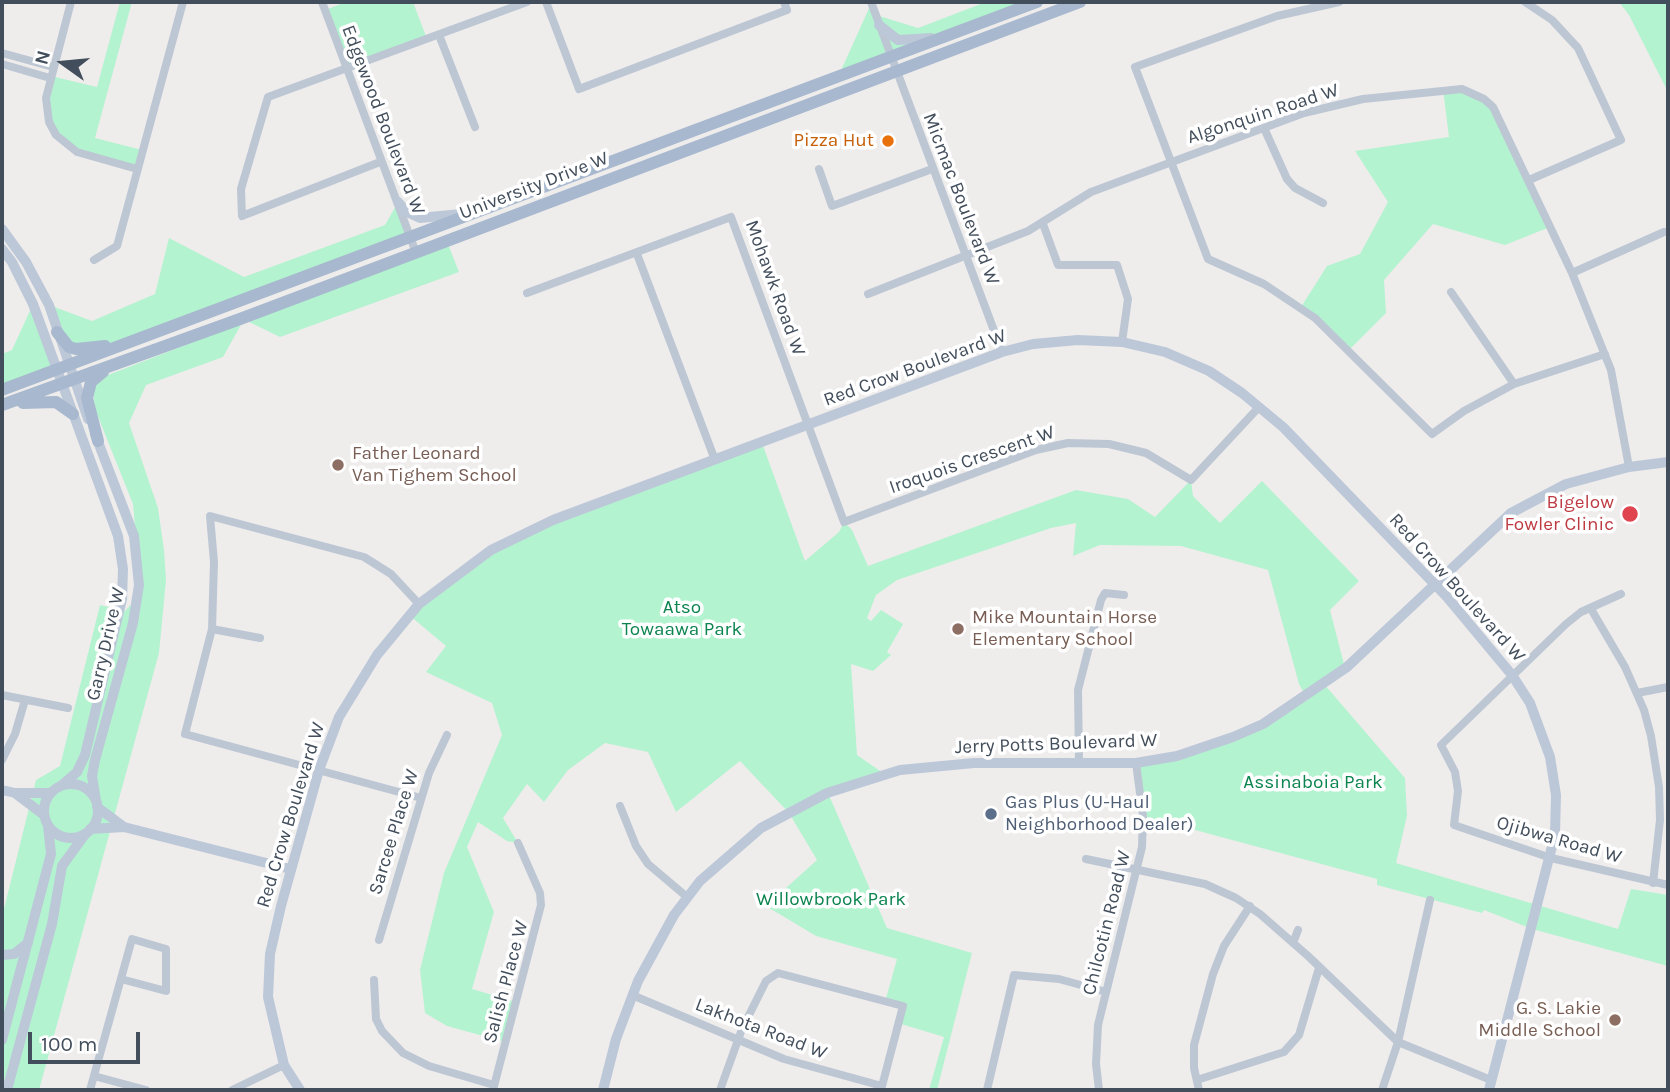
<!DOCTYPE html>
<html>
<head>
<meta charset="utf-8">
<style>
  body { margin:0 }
  #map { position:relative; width:1670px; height:1092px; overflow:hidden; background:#efecec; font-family:Karla,sans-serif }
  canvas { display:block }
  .frame { position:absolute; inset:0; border:4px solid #424e5b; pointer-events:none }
  .north { position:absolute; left:28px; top:28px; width:70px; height:70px; -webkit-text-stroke:5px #fff; paint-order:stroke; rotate:285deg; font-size:19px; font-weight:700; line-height:28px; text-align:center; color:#424e5b }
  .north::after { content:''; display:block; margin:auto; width:24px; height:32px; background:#424e5b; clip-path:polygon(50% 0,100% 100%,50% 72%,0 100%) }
  .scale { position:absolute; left:28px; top:1032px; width:112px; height:32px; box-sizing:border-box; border:4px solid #424e5b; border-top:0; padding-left:9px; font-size:21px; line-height:24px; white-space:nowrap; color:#424e5b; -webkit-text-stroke:5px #fff; paint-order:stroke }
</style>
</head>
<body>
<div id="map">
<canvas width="1670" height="1092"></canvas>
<div class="frame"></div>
<div class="north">N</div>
<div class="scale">100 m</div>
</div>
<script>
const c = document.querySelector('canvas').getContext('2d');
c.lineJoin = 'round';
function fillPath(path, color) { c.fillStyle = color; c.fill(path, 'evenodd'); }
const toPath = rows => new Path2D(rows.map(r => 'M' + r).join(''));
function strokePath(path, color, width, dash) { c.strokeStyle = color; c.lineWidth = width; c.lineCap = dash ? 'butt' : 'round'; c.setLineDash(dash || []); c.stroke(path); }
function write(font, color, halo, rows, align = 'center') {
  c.font = font + ' Karla,sans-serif'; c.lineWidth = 7; c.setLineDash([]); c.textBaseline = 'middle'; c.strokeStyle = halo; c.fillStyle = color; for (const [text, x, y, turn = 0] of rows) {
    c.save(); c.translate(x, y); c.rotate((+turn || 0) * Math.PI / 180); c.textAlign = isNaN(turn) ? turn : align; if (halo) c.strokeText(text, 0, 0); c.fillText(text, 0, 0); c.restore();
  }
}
fillPath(toPath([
  [120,2,132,2,95,138,142,150,137,169,65,145,46,110,51,76,97,87],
  [346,2,413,2,427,39,346,69,325,10],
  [986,2,1037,2,838,77,871,4,876,15,918,28],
  [1619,2,1668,2,1668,92,1629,15],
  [1443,89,1462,89,1493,107,1550,227,1505,245,1433,224,1384,280,1386,313,1350,349,1301,307,1327,266,1360,254,1388,202,1355,151,1449,137],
  [398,202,410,236,130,343,69,347,49,305,92,321,155,294,169,238,244,277,385,225],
  [446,239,459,272,280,337,247,321],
  [33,304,58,369,2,390,2,354,12,350],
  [242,323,223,357,146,385,129,423,158,508,164,550,166,580,159,653,39,1090,2,1090,2,917,36,780,60,766,100,605,125,611,136,599,139,571,133,504,95,409,93,389,103,377],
  [762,443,805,561,839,532,844,522,852,530,868,566,1076,490,1128,499,1155,517,1191,480,1193,496,1220,523,1262,481,1359,581,1330,610,1346,672,1324,684,1405,778,1407,816,1396,863,1618,929,1631,889,1668,895,1668,966,1532,929,1484,910,1482,913,1377,885,1377,879,1143,816,1136,763,1177,756,1308,700,1299,684,1268,570,1181,546,1100,545,1073,556,1076,523,1051,528,897,580,876,595,867,618,871,621,881,610,903,624,887,652,891,655,873,671,851,664,857,755,883,773,828,793,887,928,972,953,937,1090,929,1090,944,1037,898,1023,903,1006,885,1002,897,959,816,936,766,906,817,860,789,813,740,761,676,812,648,752,605,743,568,770,544,802,527,784,503,818,518,843,507,841,478,822,467,847,494,912,472,989,516,1002,505,1042,447,1026,425,1013,420,970,444,873,502,735,492,703,426,672,446,646,409,615,513,538]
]), '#b4f3d0');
strokePath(toPath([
  [71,2,46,98,49,122,56,135,77,152,137,169],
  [322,2,415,250],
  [546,2,579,89,787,10,784,2],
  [871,2,1002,352],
  [1339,2,1277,16,1135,67,1208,259,1264,284,1315,318,1432,434,1464,411,1514,384,1605,354],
  [1525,2,1552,20,1578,48,1621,140,1529,180],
  [439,35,475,127],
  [2,53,53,67],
  [2,64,50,78],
  [1264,128,1287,179,1295,188,1323,203],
  [380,162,242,216,241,189,268,97,527,2],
  [819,169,832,206,932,169],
  [1043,224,1058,265,1117,265,1128,299,1122,342],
  [637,254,715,460],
  [94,260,117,246,183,2],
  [1572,273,1664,232],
  [1451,292,1514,384],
  [527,293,731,217,844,522,1036,450,1068,443,1109,444,1146,453,1191,480,1259,407],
  [868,294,1028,231,1091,192,1304,113,1363,99,1462,89,1484,99,1493,107,1572,273,1611,370,1629,467],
  [1621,594,1581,612,1566,624,1441,745,1455,772,1458,791,1454,825,1551,858,1668,885],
  [419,604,391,574,364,557,210,516,214,562,212,629,185,734,421,798],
  [1591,609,1625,667,1644,710,1651,736,1659,787,1660,820,1653,883],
  [212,629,260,638],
  [1637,693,1668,687],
  [2,695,68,708],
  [2,760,15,734,25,700],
  [1079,764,1078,690,1101,600,1105,593,1124,595],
  [620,806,636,846,648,864,687,897],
  [1086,859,1205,884,1236,898,1260,914,1308,956,1398,1042,1491,1080],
  [379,940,429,773,447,735],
  [1293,943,1298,930],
  [374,980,376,1019,382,1031,403,1053,429,1066,494,1085],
  [632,995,784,1059,882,1086],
  [94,1076,146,1090],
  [1197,1080,1284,1052,1299,1035,1319,968],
  [90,1090,132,939,166,949,166,991,121,979],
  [232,1090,284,1065],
  [493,1090,541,905,540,893,518,843],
  [720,1090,742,1029,766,981,778,973,903,1006,881,1090],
  [987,1090,1014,975,1059,979,1106,992],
  [1099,1090,1096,1064,1098,1025,1142,847,1143,816,1136,763],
  [1199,1090,1194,1068,1194,1045,1213,974,1224,946,1250,906],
  [1382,1090,1398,1042,1430,900]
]), '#bdc7d4', 8);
strokePath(toPath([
  [879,25,898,40,931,38],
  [398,202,407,212,420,218,461,214],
  [2,229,26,262,49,305,88,419],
  [2,249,12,262,33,304,118,536,123,569,122,599,85,755,77,772,61,786],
  [95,434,134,536,139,585,133,623,95,760,92,776,96,801],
  '44 811a27 27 0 1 1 54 0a27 27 0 1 1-54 0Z',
  [2,790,15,793,51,793],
  [15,793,44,815],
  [97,807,124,827],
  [90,829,124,827,290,869],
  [2,955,14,954,28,943],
  [2,1040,51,854,48,826],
  [7,1090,52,924,62,866,86,833],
  [300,1090,284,1065,268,997,270,954,281,906,319,770,339,717,377,655,419,604,491,550,553,520,1002,352,1033,344,1078,340,1122,342,1165,352,1209,371,1242,393,1283,427,1447,597,1512,675,1530,703,1550,757,1556,795,1555,835,1489,1090],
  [603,1090,616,1039,638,981,674,915,700,881,761,828,827,793,900,770,974,763,1136,763,1177,756,1233,737,1263,724,1347,667,1511,513,1566,484,1629,467,1668,462]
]), '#bcc8d8', 10);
strokePath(toPath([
  [57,332,69,347,76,349,105,346],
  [2,390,1037,2],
  [23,403,56,402,73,414],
  [2,405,240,319,1080,2],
  [98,441,87,398,91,382,103,372]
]), '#a8b9cf', 12);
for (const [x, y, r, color] of [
  [888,141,7,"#e8710a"],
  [338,465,7,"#8d6e63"],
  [1630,514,9,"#e0444e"],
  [958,629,7,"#8d6e63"],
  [991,814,7,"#5c6f8a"],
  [1615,1020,7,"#8d6e63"]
]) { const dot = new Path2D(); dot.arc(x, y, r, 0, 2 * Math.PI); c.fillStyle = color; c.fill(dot); strokePath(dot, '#fff', 2.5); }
write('19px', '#424e5b', '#fff', [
  ["Algonquin Road W",1263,114,-18],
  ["Edgewood Boulevard W",383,120,69],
  ["University Drive W",534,186,-21],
  ["Micmac Boulevard W",961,199,69],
  ["Mohawk Road W",775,288,70],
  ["Red Crow Boulevard W",915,368,-20],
  ["Iroquois Crescent W",972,460,-19],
  ["Red Crow Boulevard W",1457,588,48],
  ["Garry Drive W",106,644,-77],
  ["Jerry Potts Boulevard W",1056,744,-2],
  ["Red Crow Boulevard W",291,815,-73],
  ["Sarcee Place W",394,832,-73],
  ["Ojibwa Road W",1559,840,16],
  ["Chilcotin Road W",1107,923,-76],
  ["Salish Place W",506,982,-75],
  ["Lakhota Road W",761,1029,21]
]);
write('19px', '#c56008', '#fff', [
  ["Pizza Hut",874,141]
], 'right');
write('19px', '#785e54', '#fff', [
  ["Father Leonard",352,454],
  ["Van Tighem School",352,476],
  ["Mike Mountain Horse",972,618],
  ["Elementary School",972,640],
  ["G. S. Lakie",1601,1009,"right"],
  ["Middle School",1601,1031,"right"]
], 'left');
write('19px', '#be3a42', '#fff', [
  ["Bigelow",1614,503],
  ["Fowler Clinic",1614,525]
], 'right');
write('19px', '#0c8450', '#fff', [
  ["Atso",682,608],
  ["Towaawa Park",682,630],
  ["Assinaboia Park",1313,783],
  ["Willowbrook Park",831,900]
]);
write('19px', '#4e5e75', '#fff', [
  ["Gas Plus (U-Haul",1005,803],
  ["Neighborhood Dealer)",1005,825]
], 'left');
</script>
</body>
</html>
